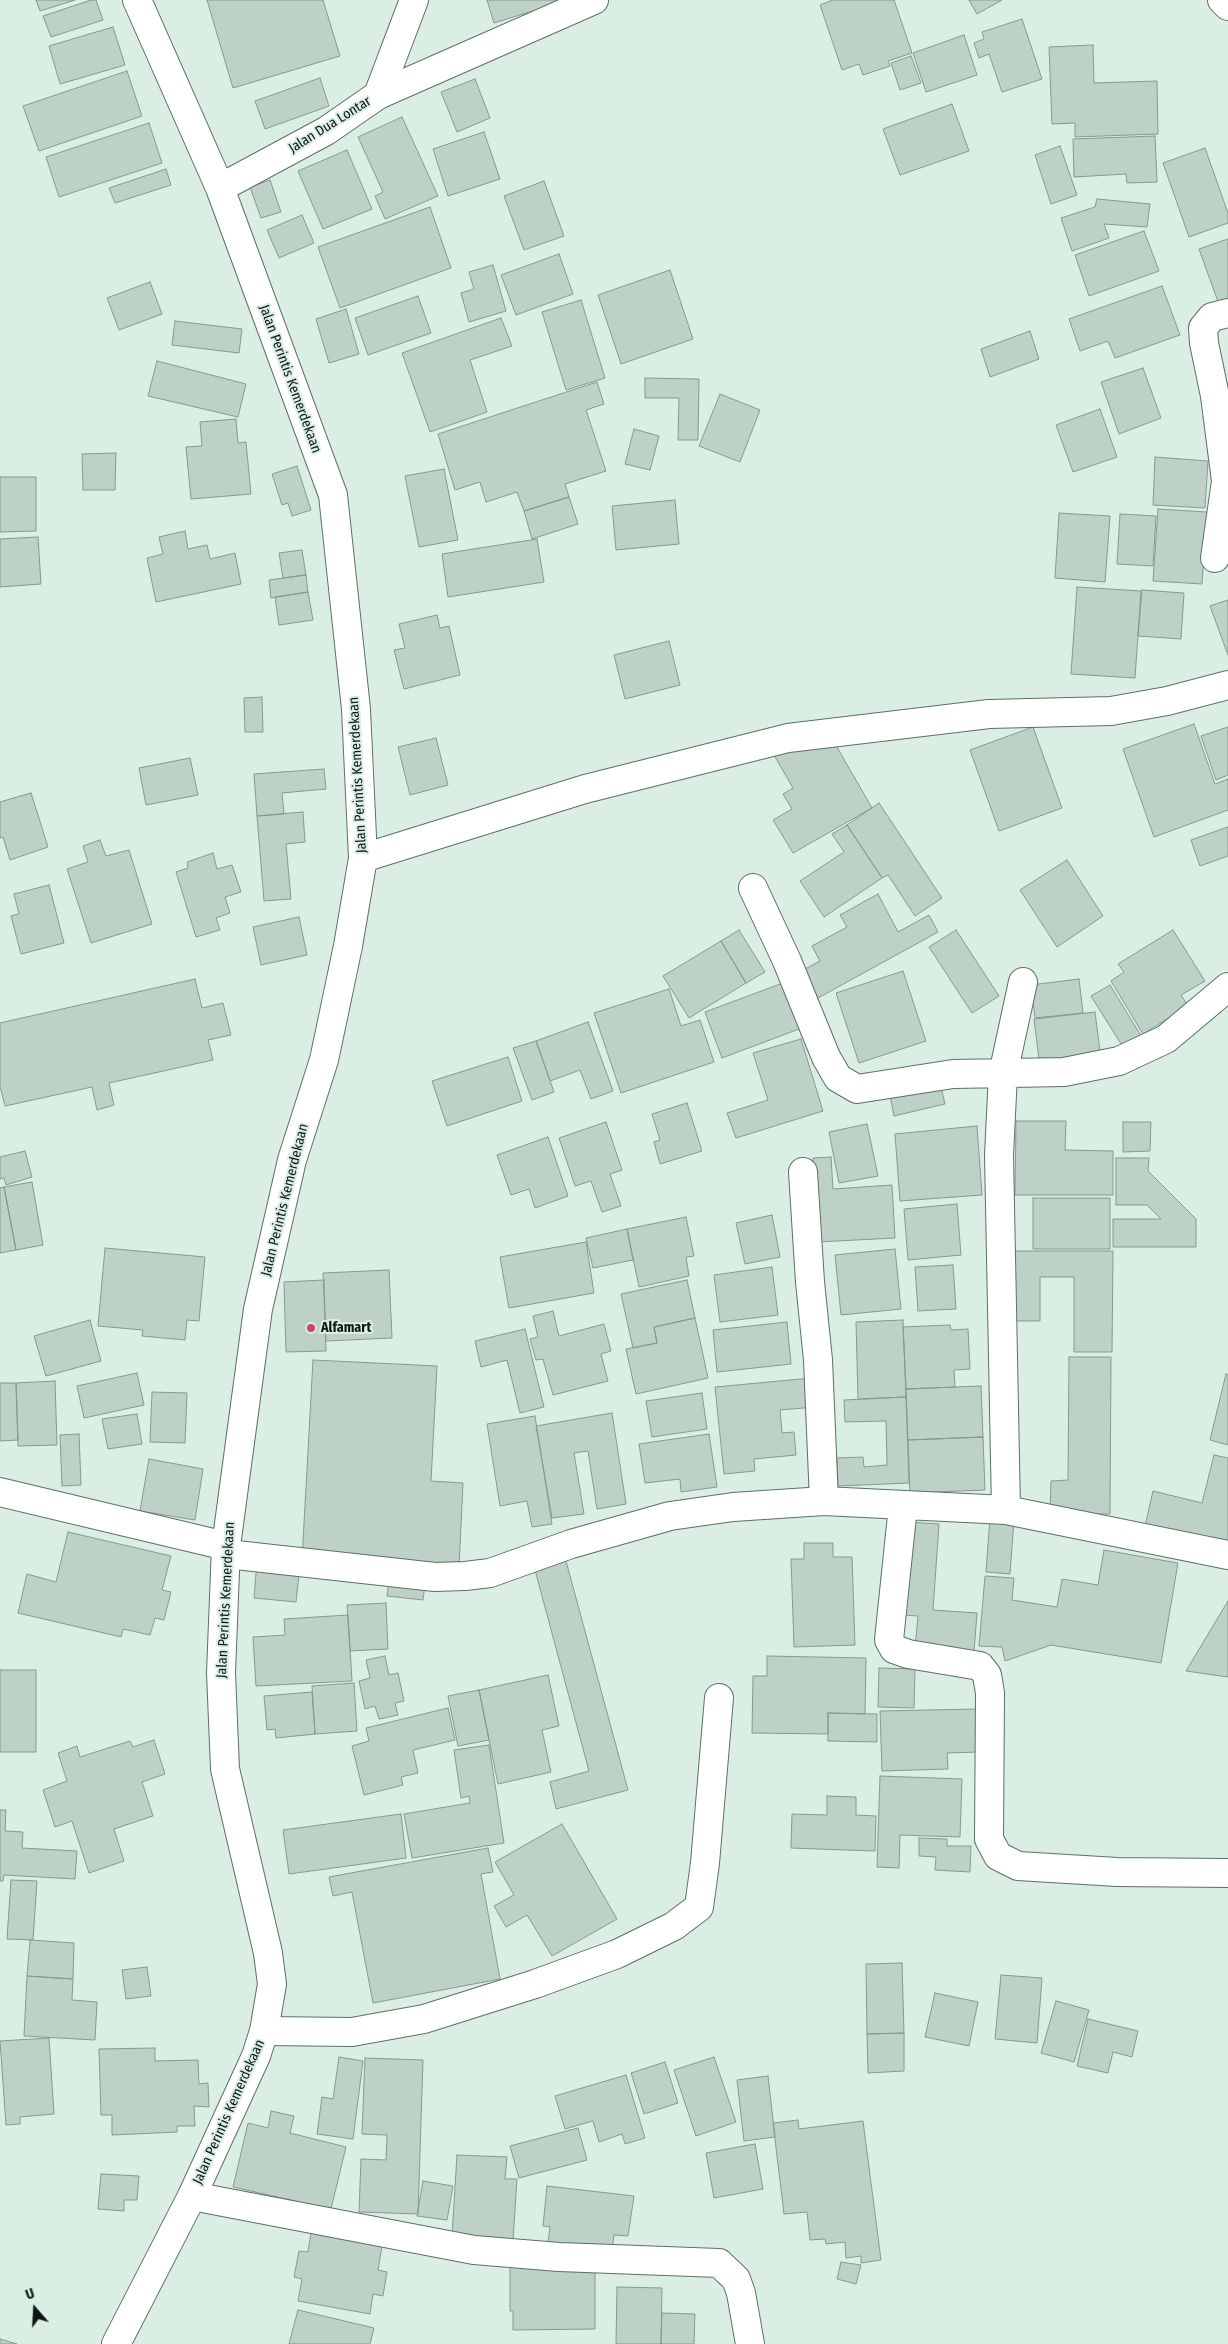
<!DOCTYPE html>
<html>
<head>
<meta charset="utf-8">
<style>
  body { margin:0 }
  #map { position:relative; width:1228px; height:2344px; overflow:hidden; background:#daeee4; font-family:"Fira Sans Condensed",sans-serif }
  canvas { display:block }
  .north { position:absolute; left:10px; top:2284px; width:50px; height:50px; -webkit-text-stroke:4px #daeee4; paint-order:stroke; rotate:341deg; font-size:14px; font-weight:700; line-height:20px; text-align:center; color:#0f1613 }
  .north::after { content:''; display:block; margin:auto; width:18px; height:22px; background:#0f1613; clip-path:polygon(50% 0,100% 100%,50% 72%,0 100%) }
</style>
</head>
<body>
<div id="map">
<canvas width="1228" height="2344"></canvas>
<div class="north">U</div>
</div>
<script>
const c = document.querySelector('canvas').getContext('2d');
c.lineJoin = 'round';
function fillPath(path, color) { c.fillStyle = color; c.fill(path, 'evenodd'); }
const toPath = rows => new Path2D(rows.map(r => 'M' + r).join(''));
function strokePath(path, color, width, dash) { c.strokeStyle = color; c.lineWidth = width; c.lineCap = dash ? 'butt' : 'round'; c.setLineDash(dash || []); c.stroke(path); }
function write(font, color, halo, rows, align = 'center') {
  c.font = font + ' "Fira Sans Condensed",sans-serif'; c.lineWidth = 4; c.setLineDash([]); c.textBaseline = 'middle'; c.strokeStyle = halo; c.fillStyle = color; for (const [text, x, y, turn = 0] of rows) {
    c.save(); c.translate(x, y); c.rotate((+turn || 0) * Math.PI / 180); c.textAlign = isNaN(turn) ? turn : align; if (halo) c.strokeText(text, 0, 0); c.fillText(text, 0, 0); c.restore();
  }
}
const building = toPath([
  [36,0,75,0,40,11,36,0],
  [91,0,96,0,103,20,51,37,43,16,91,0],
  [207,0,323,0,340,56,233,88,207,0],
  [487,0,558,0,559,3,494,23,487,0],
  [833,0,894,0,912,53,888,61,890,66,863,75,859,64,842,70,820,5,833,0],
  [969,0,1002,0,977,14,969,0],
  [1022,19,1042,79,1002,92,989,54,979,58,974,43,984,39,982,32,1022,19],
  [113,27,125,65,60,84,49,46,113,27],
  [964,35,977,75,926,92,913,53,964,35],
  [1093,45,1094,83,1157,81,1158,134,1075,137,1075,123,1052,124,1049,47,1093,45],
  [911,56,921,83,900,90,891,63,911,56],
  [127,71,142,116,39,151,23,106,127,71],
  [320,78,329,106,265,129,255,101,320,78],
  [475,79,490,118,457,132,441,92,475,79],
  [952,104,969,151,900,175,883,129,952,104],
  [402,117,438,196,385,219,375,196,383,192,358,137,402,117],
  [149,123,162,163,59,197,46,157,149,123],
  [484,132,500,179,448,196,433,149,484,132],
  [1155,136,1157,182,1127,183,1126,174,1074,177,1073,139,1155,136],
  [1060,146,1077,195,1051,204,1035,155,1060,146],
  [1205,148,1228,213,1228,223,1189,237,1163,163,1205,148],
  [347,150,372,209,323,229,298,171,347,150],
  [166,169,171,185,115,203,109,188,166,169],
  [270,180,281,212,261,218,250,187,270,180],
  [544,181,564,236,524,250,504,196,544,181],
  [1097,199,1150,204,1147,227,1104,224,1109,238,1072,251,1061,218,1095,207,1097,199],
  [430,207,451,268,340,308,318,247,430,207],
  [302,215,314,243,279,258,267,230,302,215],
  [1144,231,1159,271,1089,296,1075,255,1144,231],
  [1228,239,1228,308,1221,310,1199,249,1228,239],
  [559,254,573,294,516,315,501,275,559,254],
  [493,265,506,311,469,322,461,293,474,289,469,272,493,265],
  [670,270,693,339,621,364,598,295,670,270],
  [150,282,162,314,119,330,107,298,150,282],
  [1162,286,1180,335,1115,358,1108,341,1080,351,1069,319,1162,286],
  [418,296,431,333,368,355,355,318,418,296],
  [581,300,605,378,566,390,542,312,581,300],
  [346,309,359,354,329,363,316,319,346,309],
  [501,318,512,346,470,360,487,412,430,432,402,353,501,318],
  [175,321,242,329,239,353,172,345,175,321],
  [1030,331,1039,359,990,377,981,349,1030,331],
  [157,361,246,384,238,417,148,396,157,361],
  [1143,368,1161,418,1119,434,1101,382,1143,368],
  [645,378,699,379,698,440,678,440,679,398,645,398,645,378],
  [597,382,604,404,586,410,606,471,565,484,569,497,524,511,517,492,486,502,480,482,455,490,438,434,597,382],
  [720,394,760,410,740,462,699,446,720,394],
  [1100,409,1117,457,1073,472,1056,425,1100,409],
  [236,419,238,443,246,442,251,494,191,499,186,447,202,446,200,422,236,419],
  [634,429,659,436,650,470,625,464,634,429],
  [116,453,115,490,83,490,82,454,116,453],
  [1155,457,1208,461,1205,508,1153,505,1155,457],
  [297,466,311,510,292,516,288,503,282,505,272,474,297,466],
  [444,469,458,540,419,547,405,476,444,469],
  [0,477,36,477,36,531,0,532,0,477],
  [569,497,578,524,532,539,524,511,569,497],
  [675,500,679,544,616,550,612,506,675,500],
  [1158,509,1207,512,1202,584,1153,581,1158,509],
  [1059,513,1110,516,1105,582,1055,578,1059,513],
  [1120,514,1156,516,1153,566,1117,564,1120,514],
  [185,531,188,549,207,545,210,559,235,553,241,584,156,602,147,558,163,554,159,537,185,531],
  [38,537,41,584,0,587,0,539,38,537],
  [537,539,544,582,448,597,442,554,537,539],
  [302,550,306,575,283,578,279,553,302,550],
  [306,575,308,592,271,598,269,580,306,575],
  [1077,587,1141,591,1135,678,1071,674,1077,587],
  [1142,590,1184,593,1181,639,1138,636,1142,590],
  [308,592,313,620,279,625,275,597,308,592],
  [1228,600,1228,655,1210,606,1228,600],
  [437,615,440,628,449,626,460,675,404,689,394,650,405,648,399,624,437,615],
  [669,641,680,685,625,699,614,655,669,641],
  [262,697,263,732,245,732,244,698,262,697],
  [1194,724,1215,784,1228,779,1228,810,1154,837,1123,749,1194,724],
  [1033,727,1062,808,999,831,970,750,1033,727],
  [1228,727,1228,775,1216,780,1201,736,1228,727],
  [830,735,872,808,793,853,773,820,792,809,783,794,793,788,774,755,830,735],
  [436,738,448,785,410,795,398,747,436,738],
  [190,758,198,795,146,805,139,768,190,758],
  [324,769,326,789,282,793,284,814,257,816,254,774,324,769],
  [31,793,48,847,10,860,3,837,0,838,0,802,31,793],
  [879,803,942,898,915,916,888,875,882,878,847,825,879,803],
  [303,812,305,842,286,844,291,899,264,901,257,816,303,812],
  [847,825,882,878,824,917,800,881,844,852,832,834,847,825],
  [1228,827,1228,856,1200,866,1191,840,1228,827],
  [100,840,106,856,129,850,152,924,91,943,67,869,88,862,83,846,100,840],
  [213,853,217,869,232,865,241,892,225,897,230,913,216,918,220,930,196,937,176,872,188,868,187,862,213,853],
  [1067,860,1103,916,1057,947,1020,890,1067,860],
  [49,885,64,943,21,954,11,916,19,914,14,894,49,885],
  [878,894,898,932,929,915,938,932,818,998,803,970,820,961,812,946,847,927,840,915,878,894],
  [299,917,307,955,261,965,253,927,299,917],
  [739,930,765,972,746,983,721,941,739,930],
  [956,930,999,996,972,1013,929,947,956,930],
  [1173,930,1205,981,1181,995,1188,1006,1143,1034,1111,981,1124,972,1118,964,1173,930],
  [721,941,746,983,689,1018,663,976,721,941],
  [903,971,926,1041,859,1063,836,993,903,971],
  [195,979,202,1008,223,1003,231,1035,208,1040,213,1060,109,1083,114,1105,97,1110,92,1087,5,1106,0,1086,0,1023,195,979],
  [1079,979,1083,1013,1035,1018,1031,985,1079,979],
  [791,980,807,1026,722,1058,705,1012,791,980],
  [1110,985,1146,1044,1128,1055,1091,996,1110,985],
  [669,989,681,1026,700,1020,714,1062,621,1093,594,1013,669,989],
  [1095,1012,1101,1059,1040,1067,1034,1019,1095,1012],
  [588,1022,613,1091,591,1099,580,1070,550,1081,536,1041,588,1022],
  [801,1039,823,1111,736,1138,727,1113,768,1100,753,1053,801,1039],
  [536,1041,554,1092,532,1100,513,1048,536,1041],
  [508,1057,522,1101,447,1126,432,1081,508,1057],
  [939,1079,945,1104,894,1116,889,1091,939,1079],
  [687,1103,702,1151,660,1164,654,1142,660,1140,652,1114,687,1103],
  [1016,1121,1066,1121,1065,1150,1113,1151,1113,1195,1015,1195,1016,1121],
  [606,1122,622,1170,610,1174,621,1206,602,1212,591,1181,575,1186,559,1138,606,1122],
  [1123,1122,1151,1122,1150,1151,1123,1152,1123,1122],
  [867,1124,878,1176,839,1183,829,1132,867,1124],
  [977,1126,982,1195,900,1201,895,1134,977,1126],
  [548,1137,568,1196,535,1208,529,1189,511,1195,497,1155,548,1137],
  [25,1151,32,1177,6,1185,4,1178,0,1179,0,1157,25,1151],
  [831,1157,833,1189,892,1185,895,1238,817,1242,813,1158,831,1157],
  [1116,1158,1149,1158,1148,1171,1196,1219,1196,1247,1113,1247,1113,1219,1161,1219,1147,1205,1116,1205,1116,1158],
  [32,1182,43,1245,16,1250,4,1187,32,1182],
  [4,1187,16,1250,0,1253,0,1188,4,1187],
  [1033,1198,1110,1198,1110,1249,1033,1249,1033,1198],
  [957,1204,961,1255,908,1260,904,1209,957,1204],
  [772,1215,780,1257,745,1264,736,1223,772,1215],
  [686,1217,694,1256,686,1257,689,1276,639,1287,627,1229,686,1217],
  [627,1229,633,1260,593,1268,586,1238,627,1229],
  [586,1242,594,1293,509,1308,500,1257,586,1242],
  [105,1248,205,1257,199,1321,187,1320,185,1340,142,1336,143,1330,98,1326,105,1248],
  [895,1249,901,1309,841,1315,835,1255,895,1249],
  [1012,1251,1113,1251,1112,1352,1074,1352,1074,1277,1040,1277,1040,1321,1012,1321,1012,1251],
  [953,1265,956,1309,918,1311,915,1267,953,1265],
  [772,1267,778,1315,720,1322,714,1275,772,1267],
  [389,1270,392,1338,326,1341,323,1273,389,1270],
  [324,1280,326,1351,286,1352,284,1282,324,1280],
  [687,1280,695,1318,654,1327,657,1343,633,1348,621,1294,687,1280],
  [553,1311,559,1336,604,1324,611,1351,601,1354,608,1381,553,1395,543,1359,536,1360,530,1339,538,1337,533,1316,553,1311],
  [695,1318,708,1378,636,1394,626,1349,657,1343,654,1327,695,1318],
  [90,1320,101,1361,46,1376,34,1336,90,1320],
  [903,1320,906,1397,858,1399,856,1322,903,1320],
  [787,1322,791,1364,717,1372,713,1330,787,1322],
  [950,1325,951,1330,968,1329,970,1369,954,1370,955,1387,906,1389,903,1327,950,1325],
  [525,1329,544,1407,520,1413,507,1360,481,1367,475,1341,525,1329],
  [1069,1357,1111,1357,1110,1514,1050,1514,1051,1481,1068,1480,1069,1357],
  [313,1360,437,1366,431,1481,463,1483,459,1568,302,1560,313,1360],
  [137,1373,144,1405,84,1418,77,1386,137,1373],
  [1226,1374,1228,1375,1228,1445,1210,1440,1226,1374],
  [812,1378,815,1407,780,1410,782,1433,794,1432,796,1455,754,1459,755,1471,724,1474,715,1387,812,1378],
  [55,1381,57,1445,18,1446,16,1383,55,1381],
  [0,1383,16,1383,18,1440,0,1441,0,1383],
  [981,1386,983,1437,908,1440,906,1389,981,1386],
  [152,1392,187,1393,185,1443,150,1442,152,1392],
  [702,1393,707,1429,652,1437,646,1401,702,1393],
  [906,1397,909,1483,838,1486,837,1458,863,1457,864,1467,887,1465,886,1421,845,1422,844,1400,906,1397],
  [612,1413,626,1504,597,1509,588,1451,574,1453,584,1514,552,1518,536,1426,612,1413],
  [137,1414,142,1444,108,1449,102,1419,137,1414],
  [535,1416,552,1524,532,1527,527,1501,500,1506,487,1424,535,1416],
  [79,1434,81,1485,62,1486,60,1435,79,1434],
  [709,1434,717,1487,681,1492,680,1479,645,1483,639,1444,709,1434],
  [983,1437,985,1490,910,1493,908,1440,983,1437],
  [1214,1455,1228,1458,1228,1541,1144,1531,1153,1491,1202,1503,1214,1455],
  [149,1459,203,1469,195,1520,140,1511,149,1459],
  [990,1518,1014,1520,1010,1574,986,1572,990,1518],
  [910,1522,939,1524,933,1610,977,1613,974,1652,915,1648,918,1616,902,1615,910,1522],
  [68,1532,171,1556,162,1590,171,1592,164,1620,155,1618,150,1635,123,1629,121,1637,18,1613,27,1574,56,1582,68,1532],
  [804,1543,833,1543,833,1557,852,1557,855,1645,794,1647,791,1559,804,1559,804,1543],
  [1104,1550,1178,1563,1161,1663,1051,1645,1005,1661,1002,1647,979,1646,985,1576,1014,1578,1012,1600,1057,1607,1062,1579,1098,1585,1104,1550],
  [257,1561,300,1565,296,1602,254,1598,257,1561],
  [566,1561,628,1790,556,1809,550,1782,589,1771,535,1570,566,1561],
  [389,1580,425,1584,423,1600,387,1596,389,1580],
  [1228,1601,1228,1677,1186,1671,1228,1601],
  [386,1603,388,1649,350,1651,347,1605,386,1603],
  [348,1615,352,1681,256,1686,253,1637,285,1635,284,1619,348,1615],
  [385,1656,389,1675,398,1673,404,1701,395,1703,398,1715,379,1719,375,1706,365,1709,359,1681,370,1678,366,1660,385,1656],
  [767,1656,866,1658,865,1714,828,1713,828,1734,752,1733,753,1676,767,1676,767,1656],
  [879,1668,915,1669,914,1708,878,1707,879,1668],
  [0,1670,36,1670,36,1752,0,1752,0,1670],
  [548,1675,559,1726,542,1730,551,1772,498,1784,479,1690,548,1675],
  [354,1683,357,1731,315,1734,312,1686,354,1683],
  [479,1690,489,1740,458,1746,448,1696,479,1690],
  [312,1692,315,1734,276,1738,275,1729,267,1730,264,1696,312,1692],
  [448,1708,455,1740,413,1750,418,1773,401,1777,403,1785,364,1795,352,1746,369,1741,366,1728,448,1708],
  [978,1709,979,1752,947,1753,948,1769,882,1771,880,1711,978,1709],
  [828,1713,877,1714,877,1742,828,1741,828,1713],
  [154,1740,165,1774,142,1782,153,1816,114,1829,124,1861,89,1873,72,1821,55,1827,43,1790,67,1781,58,1753,77,1746,80,1757,130,1741,133,1747,154,1740],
  [489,1745,504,1843,412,1858,404,1814,470,1803,469,1796,461,1798,454,1750,489,1745],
  [880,1776,962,1779,960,1837,900,1835,899,1868,877,1867,880,1776],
  [827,1796,856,1797,856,1815,876,1816,875,1851,791,1848,792,1814,827,1815,827,1796],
  [0,1810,6,1810,5,1831,23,1832,22,1848,77,1851,75,1879,4,1875,3,1881,0,1881,0,1810],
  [401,1814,406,1858,289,1874,283,1830,401,1814],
  [562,1824,617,1919,552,1956,527,1915,506,1927,494,1906,514,1895,495,1862,562,1824],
  [919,1838,947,1839,947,1846,971,1846,970,1872,935,1870,936,1857,919,1856,919,1838],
  [488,1848,493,1872,481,1874,500,1979,373,2003,352,1892,333,1896,329,1877,488,1848],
  [11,1880,37,1881,33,1940,7,1939,11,1880],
  [30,1940,74,1943,73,1979,27,1976,30,1940],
  [902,1963,904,2033,867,2034,866,1964,902,1963],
  [147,1967,151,1996,126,1999,122,1970,147,1967],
  [1001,1975,1042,1978,1037,2043,995,2039,1001,1975],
  [27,1976,73,1979,72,2000,97,2002,95,2040,24,2036,27,1976],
  [935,1993,978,2002,969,2046,925,2037,935,1993],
  [1056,2001,1089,2010,1074,2062,1041,2053,1056,2001],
  [1088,2019,1138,2031,1132,2057,1113,2052,1108,2073,1077,2066,1088,2019],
  [904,2033,904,2071,868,2073,867,2034,904,2033],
  [49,2038,54,2114,20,2117,20,2124,6,2125,0,2041,49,2038],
  [155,2048,155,2061,198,2060,199,2084,208,2083,209,2107,194,2106,195,2126,177,2126,177,2132,112,2135,112,2115,101,2115,99,2049,155,2048],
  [339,2057,363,2061,353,2139,317,2134,322,2097,333,2099,339,2057],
  [714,2057,736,2122,696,2136,674,2070,714,2057],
  [365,2058,423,2060,418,2214,359,2212,361,2159,386,2160,387,2135,362,2134,365,2058],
  [665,2062,678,2103,644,2114,631,2073,665,2062],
  [626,2075,645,2138,625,2144,622,2134,599,2142,593,2121,565,2129,555,2096,626,2075],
  [768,2076,775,2137,744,2141,737,2080,768,2076],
  [271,2111,294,2116,290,2133,346,2147,331,2209,233,2187,248,2123,268,2128,271,2111],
  [798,2120,799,2129,863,2121,881,2260,861,2263,861,2256,846,2258,845,2242,826,2244,825,2239,810,2240,807,2212,784,2214,773,2123,798,2120],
  [578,2128,587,2160,519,2178,510,2146,578,2128],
  [755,2144,763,2189,714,2198,706,2153,755,2144],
  [457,2155,507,2157,505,2179,517,2179,513,2240,452,2236,457,2155],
  [101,2174,139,2176,137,2200,124,2200,124,2211,98,2209,101,2174],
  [423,2181,453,2186,447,2220,417,2216,423,2181],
  [547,2186,634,2196,628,2236,614,2235,612,2249,548,2242,550,2227,543,2226,547,2186],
  [311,2233,382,2246,378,2270,387,2272,383,2296,373,2294,370,2314,298,2301,302,2279,294,2277,299,2251,308,2252,311,2233],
  [841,2262,861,2265,856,2284,837,2279,841,2262],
  [595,2266,595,2329,513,2330,513,2311,510,2311,510,2267,595,2266],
  [617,2287,662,2288,661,2344,616,2344,617,2287],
  [298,2310,374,2328,370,2344,289,2344,298,2310],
  [662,2313,695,2314,694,2344,661,2344,662,2313],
  [0,2339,17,2344,0,2344,0,2339]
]);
fillPath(building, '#bdd1c7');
strokePath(building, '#86998f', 1);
const minor = toPath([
  [1222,0,1228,6],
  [378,95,594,0],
  [1215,558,1226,481,1215,396,1204,343,1203,328,1212,317,1228,313],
  [363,858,585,789,788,738,989,714,1111,711,1167,701,1228,685],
  [753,888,787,961,826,1057,838,1078,857,1089,953,1074,1064,1072,1119,1061,1166,1039,1228,987],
  [803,1172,810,1282,818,1360,824,1501],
  [0,1492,226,1546],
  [903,1506,889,1640,894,1649,908,1654,980,1666,987,1675,990,1693,989,1839,998,1856,1018,1866,1117,1872,1228,1873],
  [1006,1510,999,1155,1003,1074,1023,982],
  [227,1554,435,1577,465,1576,490,1573,571,1544,670,1516,733,1507,824,1501,1006,1510,1228,1555],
  [264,2031,352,2032,424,2019,535,1984,617,1954,674,1926,699,1907,705,1863,719,1698],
  [192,2196,474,2250,559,2257,719,2263,736,2279,741,2293,750,2344]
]);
const tertiary = toPath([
  [220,188,326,131,378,95,414,0],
  [116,2344,192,2196,256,2056,264,2031,272,1984,268,1953,225,1769,221,1673,226,1546,258,1309,292,1160,324,1060,348,946,363,858,356,709,333,495,220,188,137,0]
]);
strokePath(minor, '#5d6f66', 30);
strokePath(tertiary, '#5d6f66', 30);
strokePath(minor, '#fff', 28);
strokePath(tertiary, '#fff', 28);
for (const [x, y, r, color] of [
  [311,1328,5,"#cd4277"]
]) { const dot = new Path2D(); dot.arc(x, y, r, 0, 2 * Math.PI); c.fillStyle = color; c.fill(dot); strokePath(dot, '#daeee4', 2); }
write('14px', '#0f1613', '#daeee4', [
  ["Jalan Dua Lontar",330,125,-32],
  ["Jalan Perintis Kemerdekaan",290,379,70],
  ["Jalan Perintis Kemerdekaan",358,775,-93],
  ["Jalan Perintis Kemerdekaan",285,1200,-76],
  ["Jalan Perintis Kemerdekaan",226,1600,-87],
  ["Jalan Perintis Kemerdekaan",229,2112,-66]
]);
write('bold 14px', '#0f1613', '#daeee4', [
  ["Alfamart",321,1328]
], 'left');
</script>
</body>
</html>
